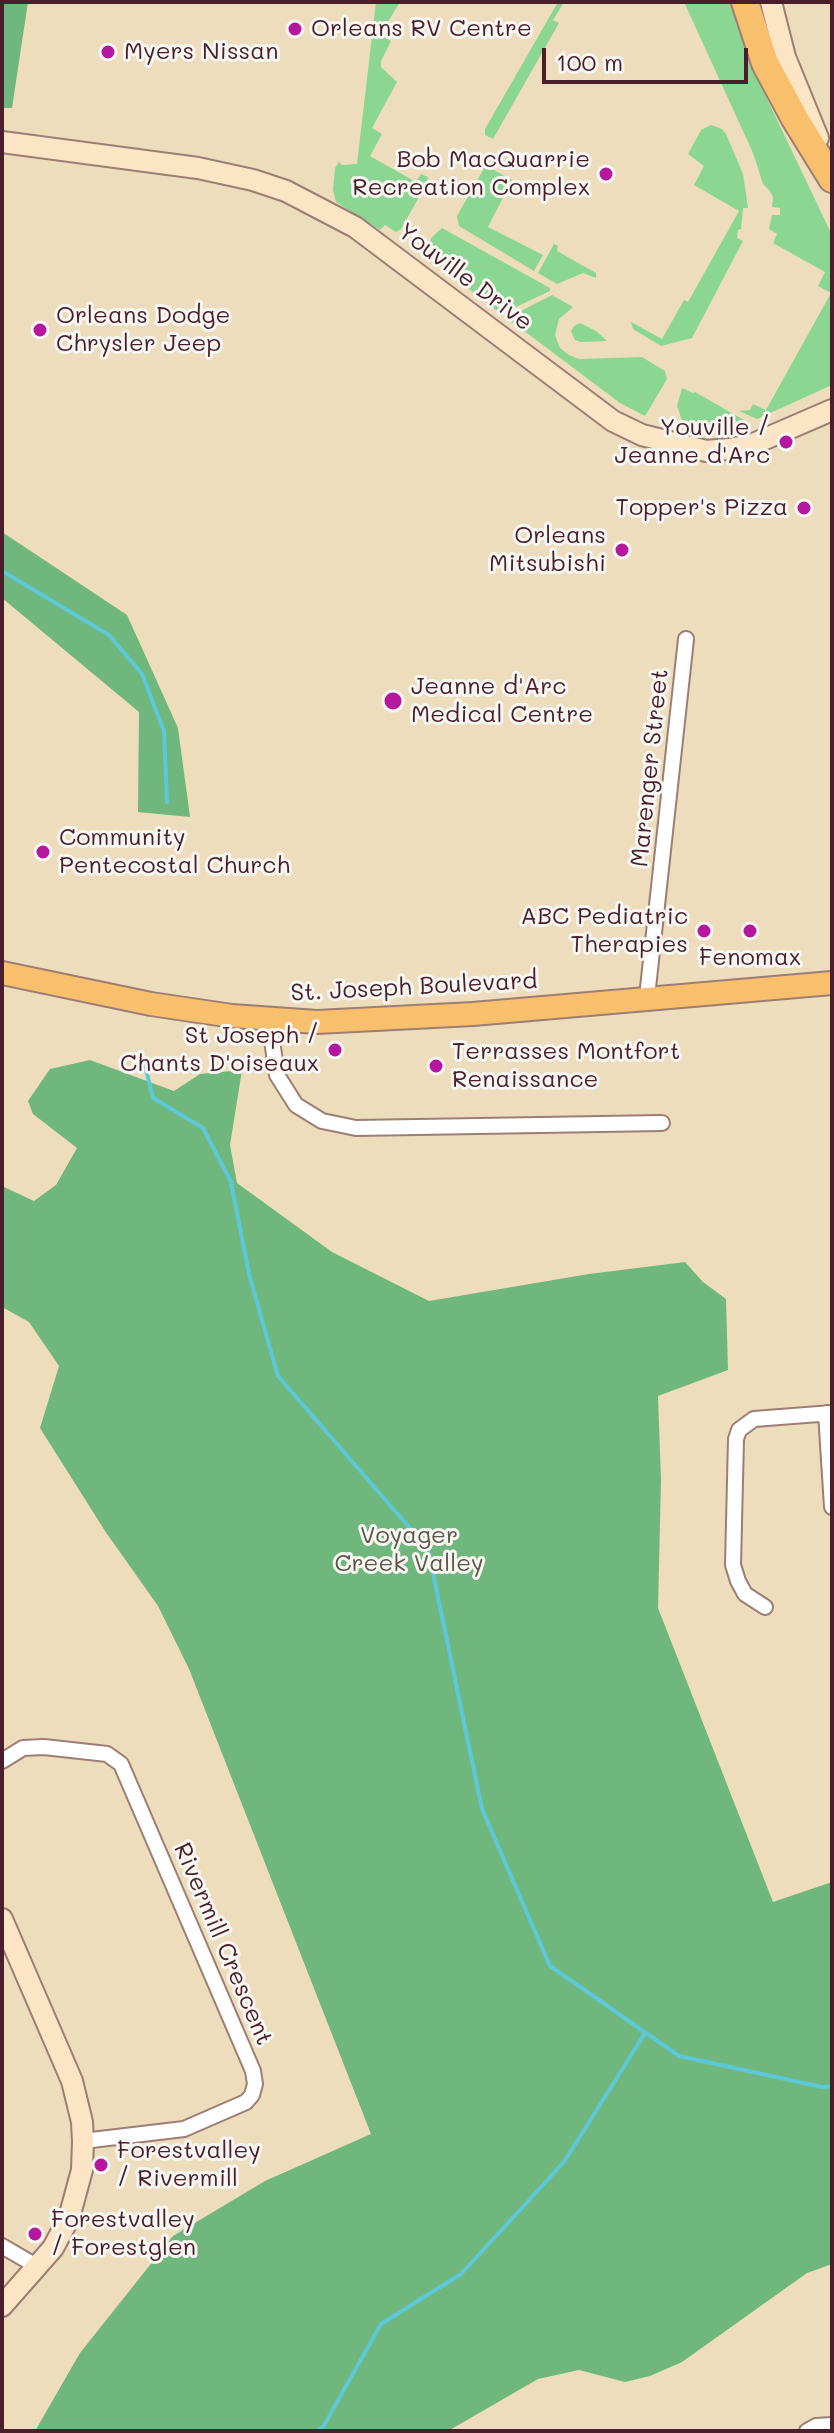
<!DOCTYPE html>
<html>
<head>
<meta charset="utf-8">
<style>
  body { margin:0 }
  #map { position:relative; width:834px; height:2433px; overflow:hidden; background:#eeddbc; font-family:Mali,sans-serif }
  canvas { display:block }
  .frame { position:absolute; inset:0; border:4px solid #4a1f2b; pointer-events:none }
  .scale { position:absolute; left:542px; top:48px; width:206px; height:36px; box-sizing:border-box; border:4px solid #4a1f2b; border-top:0; padding-left:10px; font-size:24px; line-height:28px; white-space:nowrap; color:#4a1f2b; -webkit-text-stroke:6px #f6f6f2; paint-order:stroke }
</style>
</head>
<body>
<div id="map">
<canvas width="834" height="2433"></canvas>
<div class="frame"></div>
<div class="scale">100 m</div>
</div>
<script>
const c = document.querySelector('canvas').getContext('2d');
c.lineJoin = 'round';
function fillPath(path, color) { c.fillStyle = color; c.fill(path, 'evenodd'); }
const toPath = rows => new Path2D(rows.map(r => 'M' + r).join(''));
function strokePath(path, color, width, dash) { c.strokeStyle = color; c.lineWidth = width; c.lineCap = dash ? 'butt' : 'round'; c.setLineDash(dash || []); c.stroke(path); }
function write(font, color, halo, rows, align = 'center') {
  c.font = font + ' Mali,sans-serif'; c.lineWidth = 6; c.setLineDash([]); c.textBaseline = 'middle'; c.strokeStyle = halo; c.fillStyle = color; for (const [text, x, y, turn = 0] of rows) {
    c.save(); c.translate(x, y); c.rotate((+turn || 0) * Math.PI / 180); c.textAlign = isNaN(turn) ? turn : align; if (halo) c.strokeText(text, 0, 0); c.fillText(text, 0, 0); c.restore();
  }
}
fillPath(toPath([
  [376,2,400,2,380,35,391,41,381,61,381,67,397,82,372,128,382,134,370,156,416,182,421,174,428,177,427,183,401,229,396,232,385,225,380,230,336,202,333,190,335,168,339,162,342,165,357,164],
  [558,2,564,2,553,20,559,23,493,139,485,135,485,129],
  [684,2,730,2,758,80,832,235,832,385,757,419,739,411,750,410,753,404,766,410,831,293,818,286,825,272,773,243,777,234,769,229,772,215,780,215,780,208,772,207,773,197,770,191,763,184,753,153],
  [711,125,722,129,726,134,743,174,748,208,743,208,741,229,738,230,737,238,743,241,692,338,661,346,633,329,631,322,662,339,684,300,688,302,739,211,694,185,704,166,688,154,701,130],
  [483,164,512,180,488,227,543,255,534,271,459,226,457,216,483,170],
  [442,228,550,288,550,291,501,314,427,256,431,238],
  [554,244,558,246,557,251,596,273,596,278,583,273,557,284,538,273],
  [552,295,573,307,559,319,555,335,560,348,569,355,579,359,642,357,665,371,667,379,645,416,620,403,507,318],
  [580,323,596,331,607,341,581,342,575,340,571,331,574,326],
  [682,388,693,393,695,392,749,423,719,428,684,426,677,406]
]), '#8bd693');
fillPath(toPath([
  [2,2,28,2,12,108,2,108],
  [2,532,127,615,178,728,190,817,138,812,139,712,2,598],
  [90,1060,174,1091,200,1074,242,1070,230,1145,237,1183,332,1252,429,1301,589,1274,685,1262,703,1282,726,1299,728,1370,658,1396,661,1480,658,1608,773,1902,832,1882,832,2264,807,2273,682,2362,650,2376,625,2382,579,2370,538,2379,448,2431,35,2431,80,2353,173,2236,265,2181,371,2134,189,1669,158,1606,105,1531,40,1428,59,1366,29,1322,2,1307,2,1186,34,1201,56,1185,77,1148,33,1114,28,1101,50,1069]
]), '#70b77d');
strokePath(toPath([
  [2,571,109,635,142,674,164,731,167,802],
  [142,1053,153,1098,203,1128,231,1182,249,1274,278,1376,428,1549,482,1809,550,1966,679,2056,822,2087,832,2086],
  [317,2431,323,2427,381,2324,461,2274,564,2162,645,2033]
]), '#5dc8d8', 4);
const street = toPath([
  [647,997,686,639],
  [269,1020,277,1075,296,1105,322,1121,356,1128,662,1123],
  [826,1413,832,1507],
  [765,1607,745,1594,738,1581,733,1565,736,1439,739,1430,754,1419,832,1413],
  [2,1761,23,1748,44,1747,107,1754,121,1764,253,2071,255,2084,252,2095,246,2102,184,2129,83,2141],
  [2,2246,38,2267],
  [807,2431,816,2426,832,2425]
]);
const secondary = toPath([
  [771,2,785,57,818,138],
  [2,142,198,168,253,180,286,191,355,227,613,421,642,435,706,451,729,449,751,445,832,410],
  [2,1919,72,2081,82,2122,83,2141,82,2170,69,2218,53,2248,2,2306]
]);
const primary = toPath([
  [2,973,151,1004,232,1016,317,1022,473,1014,832,983]
]);
const highway = toPath([
  [745,2,765,63,795,119,832,179]
]);
strokePath(street, '#9c7e74', 18);
strokePath(secondary, '#9c7e74', 24);
strokePath(primary, '#9c7e74', 26);
strokePath(highway, '#9c7e74', 30);
strokePath(street, '#fff', 14);
strokePath(secondary, '#fce5c4', 20);
strokePath(primary, '#f8bf6c', 22);
strokePath(highway, '#f8bf6c', 26);
for (const [x, y, r, color] of [
  [295,29,8,"#b5179e"],
  [108,52,8,"#b5179e"],
  [606,174,8,"#b5179e"],
  [40,330,8,"#b5179e"],
  [786,442,8,"#b5179e"],
  [804,508,8,"#b5179e"],
  [622,550,8,"#b5179e"],
  [393,701,10,"#b5179e"],
  [43,852,8,"#b5179e"],
  [704,931,8,"#b5179e"],
  [750,931,8,"#b5179e"],
  [335,1050,8,"#b5179e"],
  [436,1066,8,"#b5179e"],
  [101,2165,8,"#b5179e"],
  [35,2234,8,"#b5179e"]
]) { const dot = new Path2D(); dot.arc(x, y, r, 0, 2 * Math.PI); c.fillStyle = color; c.fill(dot); strokePath(dot, '#f6f6f2', 3); }
write('24px', '#4a1f2b', '#f6f6f2', [
  ["Orleans RV Centre",311,29],
  ["Myers Nissan",124,52],
  ["Bob MacQuarrie",590,160,"right"],
  ["Recreation Complex",590,188,"right"],
  ["Orleans Dodge",56,316],
  ["Chrysler Jeep",56,344],
  ["Youville /",770,428,"right"],
  ["Jeanne d'Arc",770,456,"right"],
  ["Topper's Pizza",788,508,"right"],
  ["Orleans",606,536,"right"],
  ["Mitsubishi",606,564,"right"],
  ["Jeanne d'Arc",411,687],
  ["Medical Centre",411,715],
  ["Community",59,838],
  ["Pentecostal Church",59,866],
  ["ABC Pediatric",688,917,"right"],
  ["Therapies",688,945,"right"],
  ["Fenomax",750,958,"center"],
  ["St Joseph /",319,1036,"right"],
  ["Chants D'oiseaux",319,1064,"right"],
  ["Terrasses Montfort",452,1052],
  ["Renaissance",452,1080],
  ["Forestvalley",117,2151],
  ["/ Rivermill",117,2179],
  ["Forestvalley",51,2220],
  ["/ Forestglen",51,2248]
], 'left');
write('24px', '#4a1f2b', '#f6f6f2', [
  ["Youville Drive",465,277,37],
  ["Marenger Street",650,768,-84],
  ["St. Joseph Boulevard",414,987,-3],
  ["Rivermill Crescent",223,1944,67]
]);
write('24px', '#5e564a', '#f6f6f2', [
  ["Voyager",409,1536],
  ["Creek Valley",409,1564]
]);
</script>
</body>
</html>
